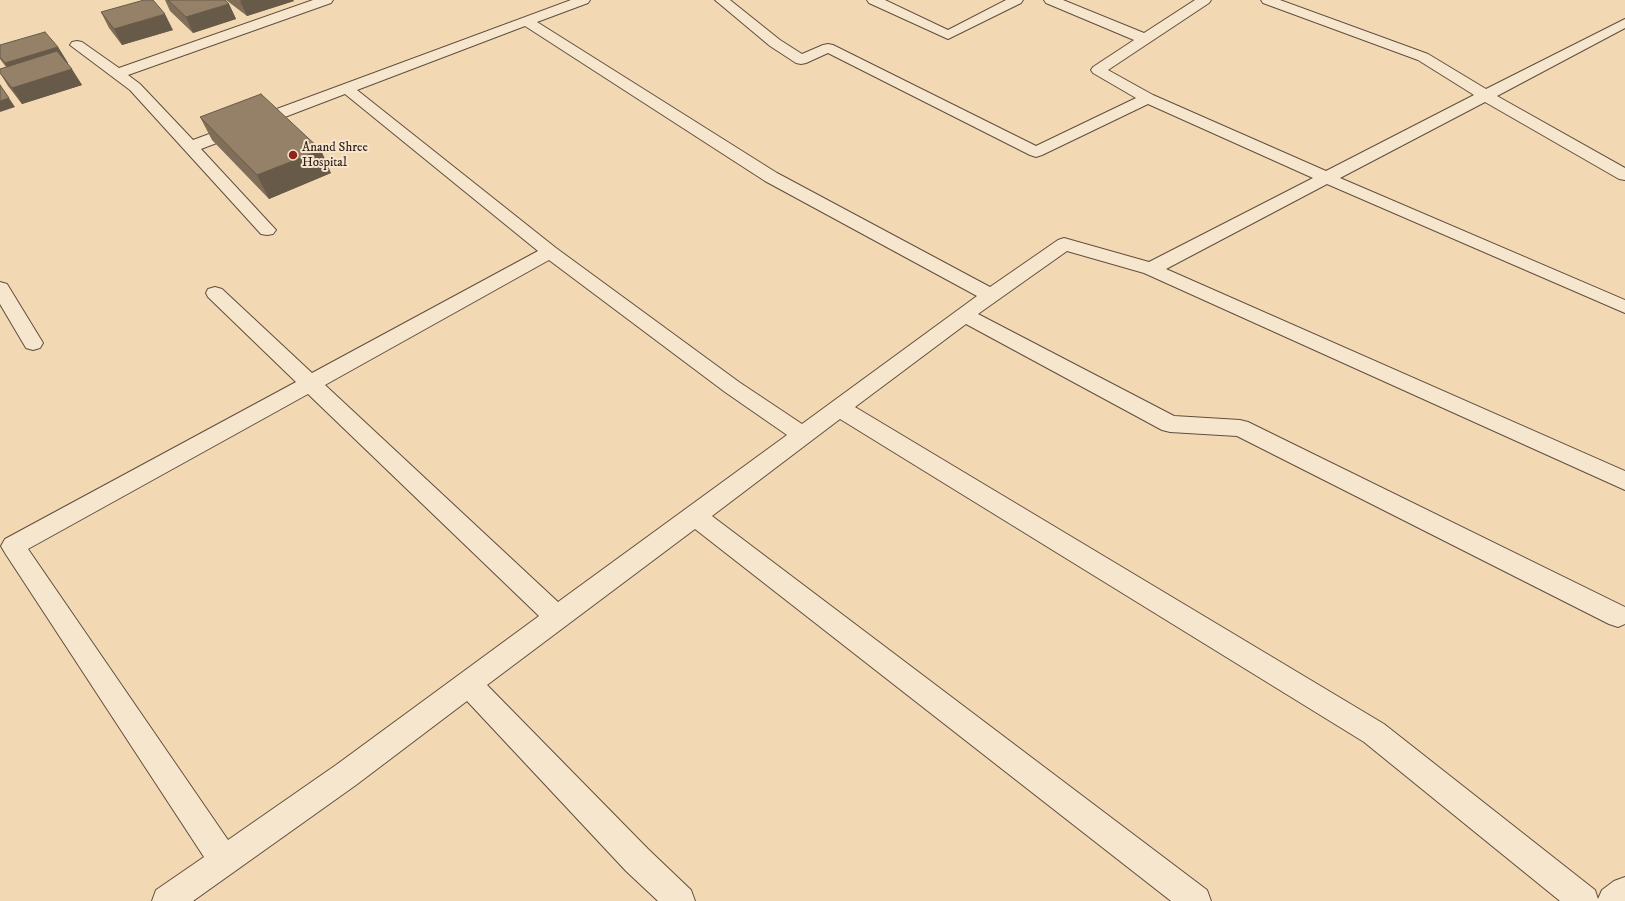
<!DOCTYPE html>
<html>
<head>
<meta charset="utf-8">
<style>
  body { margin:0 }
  canvas { display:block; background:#f3d9b3 }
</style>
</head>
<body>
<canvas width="1625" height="901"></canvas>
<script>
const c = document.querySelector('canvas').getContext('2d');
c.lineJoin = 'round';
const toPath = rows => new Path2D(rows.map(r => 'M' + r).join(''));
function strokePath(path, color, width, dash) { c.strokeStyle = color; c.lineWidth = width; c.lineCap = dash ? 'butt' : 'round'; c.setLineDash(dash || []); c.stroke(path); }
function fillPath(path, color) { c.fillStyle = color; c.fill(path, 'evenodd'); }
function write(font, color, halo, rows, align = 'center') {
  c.font = font + ' "IM FELL DW Pica",serif'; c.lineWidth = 4; c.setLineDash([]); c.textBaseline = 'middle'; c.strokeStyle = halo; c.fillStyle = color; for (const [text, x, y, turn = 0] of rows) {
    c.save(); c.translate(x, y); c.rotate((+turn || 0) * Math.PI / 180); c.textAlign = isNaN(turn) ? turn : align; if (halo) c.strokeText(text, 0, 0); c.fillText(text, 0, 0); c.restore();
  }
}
const minor = toPath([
  [313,0,333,0,331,3,128,75,140,84,193,140,571,0,590,0,588,3,537,22,777,173,990,287,1058,240,1064,238,1149,262,1313,178,1148,104,1042,155,1036,157,1030,155,828,53,806,63,801,64,796,63,770,46,715,0,730,0,780,40,802,54,823,45,828,44,833,45,1036,146,1136,98,1093,73,1091,70,1093,67,1134,40,1046,3,1044,0,1063,0,1144,33,1195,0,1211,0,1209,3,1108,70,1153,95,1326,171,1474,95,1418,60,1263,3,1261,0,1280,0,1428,54,1486,89,1625,19,1625,28,1497,96,1625,168,1625,180,1619,179,1485,102,1340,178,1625,300,1625,313,1327,184,1166,269,1625,471,1625,490,1144,273,1067,251,978,314,1174,416,1240,420,1248,422,1625,607,1625,624,1618,627,1609,624,1237,436,1170,432,1162,430,966,324,855,407,1384,724,1595,890,1598,899,1602,890,1614,881,1625,877,1625,901,1560,901,1364,742,840,419,712,516,1207,890,1211,901,1171,901,695,529,487,685,648,849,691,890,695,901,658,901,626,871,467,701,356,785,193,901,152,901,156,890,204,857,5,553,1,546,5,539,296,382,208,297,206,293,208,289,215,287,222,289,312,373,538,251,345,94,201,149,276,230,273,234,267,235,261,234,130,90,70,45,72,42,77,41,82,42,119,68,313,0],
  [525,26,765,181,977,296,802,424,739,382,556,248,357,90,525,26],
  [549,260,725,392,787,435,558,602,325,385,549,260],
  [308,394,539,616,336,765,228,840,28,549,308,394],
  [867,0,885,0,948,30,1006,0,1023,0,1021,3,948,39,869,3,867,0],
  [0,282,7,284,40,338,43,343,40,348,33,350,26,348,0,304,0,282]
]);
strokePath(minor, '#604e3e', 2);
fillPath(minor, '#f7e6ce');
fillPath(toPath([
  [165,0,225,0,229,4,236,19,193,33,170,11],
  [226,0,293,0,294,1,247,16],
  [101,12,173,30,122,45,109,28],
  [0,45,58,47,68,63,67,63,82,85,22,104,8,86,0,73,6,67,0,59],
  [200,117,331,173,269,199,212,140]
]), '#806e59');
fillPath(toPath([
  [242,0,293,0,294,1,247,16,240,1],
  [229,4,236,19,193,33,186,17],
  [165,14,173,30,122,45,114,29],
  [58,47,68,63,16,80,5,63],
  [72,69,82,85,22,104,12,88],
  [9,98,15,107,0,112,0,101],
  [321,150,331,173,269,199,257,175]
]), '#685a49');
const building = toPath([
  [144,0,153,0,165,14,114,29,101,12,144,0],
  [168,0,225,0,229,4,186,17,168,0],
  [45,32,58,47,5,63,0,57,0,45,45,32],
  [57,51,72,69,12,88,0,73,0,69,57,51],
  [0,85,9,98,0,101,0,85],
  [261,94,321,150,257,175,200,117,261,94]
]);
fillPath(building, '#958068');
strokePath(building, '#685a49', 1);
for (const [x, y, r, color] of [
  [293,155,5,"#8f2418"]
]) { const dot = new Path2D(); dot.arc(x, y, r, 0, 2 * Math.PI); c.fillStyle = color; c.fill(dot); strokePath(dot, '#f7e6ce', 1.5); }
write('13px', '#2f1f17', '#f7e6ce', [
  ["Anand Shree",302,148],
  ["Hospital",302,163]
], 'left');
</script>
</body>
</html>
